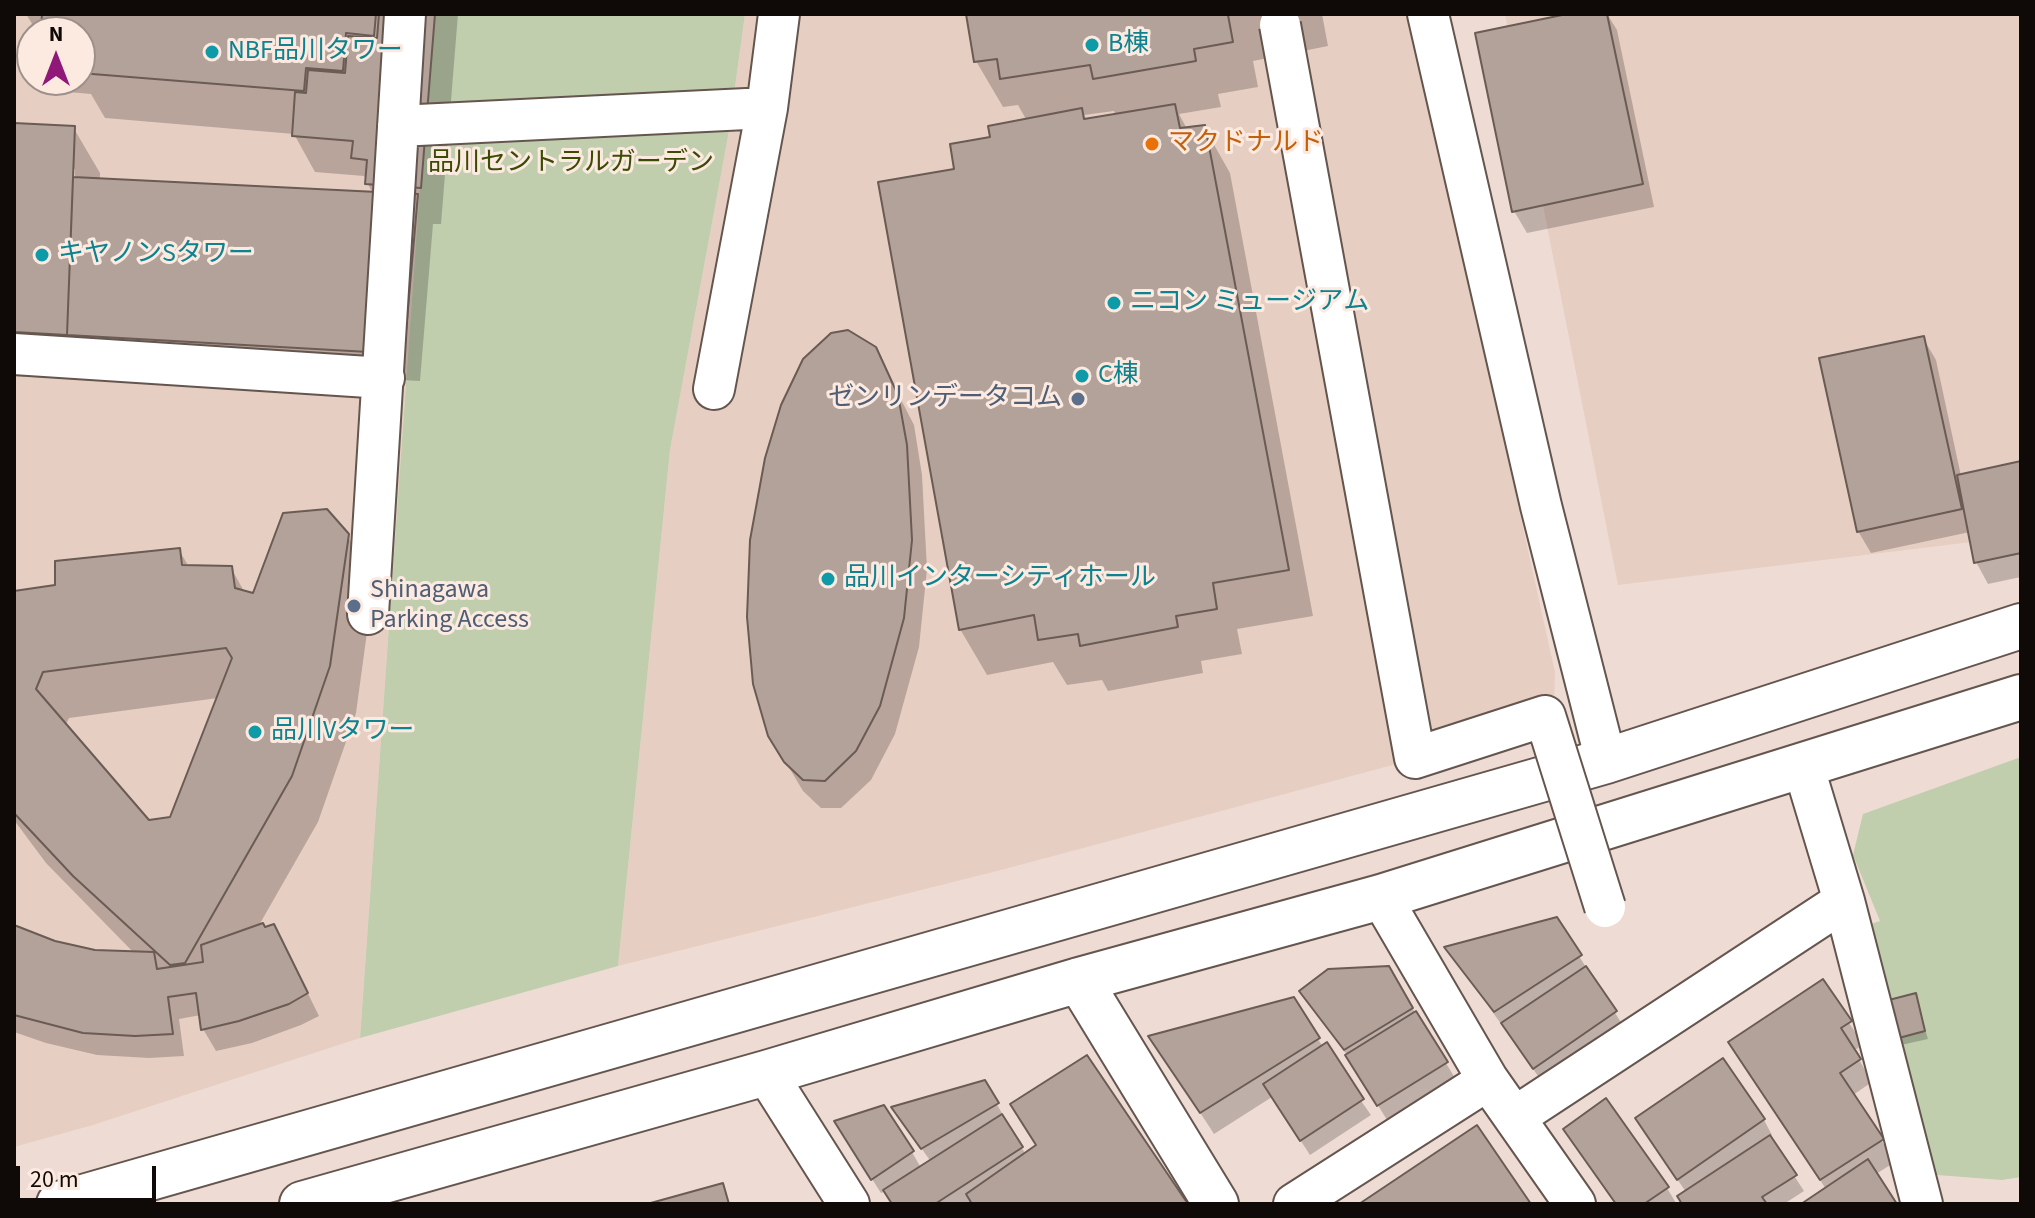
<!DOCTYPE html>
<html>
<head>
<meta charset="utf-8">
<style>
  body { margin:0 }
  #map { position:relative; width:2035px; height:1218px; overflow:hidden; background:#eedcd4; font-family:"Source Sans 3",sans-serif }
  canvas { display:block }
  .frame { position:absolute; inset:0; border:16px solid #0f0a07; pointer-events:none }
  .north { position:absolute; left:16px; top:16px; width:80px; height:80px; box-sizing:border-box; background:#fceae1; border:2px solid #9d908a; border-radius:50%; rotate:0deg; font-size:22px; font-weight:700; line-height:32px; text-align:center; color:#0f0a07 }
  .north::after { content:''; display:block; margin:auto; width:28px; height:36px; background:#8f1878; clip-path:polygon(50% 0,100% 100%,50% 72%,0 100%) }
  .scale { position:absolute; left:16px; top:1166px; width:140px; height:36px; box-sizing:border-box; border:4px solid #0f0a07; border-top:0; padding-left:10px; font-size:24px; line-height:28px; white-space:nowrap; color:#0f0a07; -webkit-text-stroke:6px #fceae1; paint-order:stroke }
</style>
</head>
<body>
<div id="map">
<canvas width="2035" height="1218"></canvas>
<div class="frame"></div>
<div class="north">N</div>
<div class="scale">20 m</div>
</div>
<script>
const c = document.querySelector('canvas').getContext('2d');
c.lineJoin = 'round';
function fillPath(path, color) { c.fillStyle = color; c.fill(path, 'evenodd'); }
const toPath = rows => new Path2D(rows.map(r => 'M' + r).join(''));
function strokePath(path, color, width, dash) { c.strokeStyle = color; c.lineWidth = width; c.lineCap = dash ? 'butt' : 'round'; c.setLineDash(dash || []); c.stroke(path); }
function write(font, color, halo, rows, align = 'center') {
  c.font = font + ' "Source Sans 3","Noto Sans JP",sans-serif'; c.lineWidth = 6; c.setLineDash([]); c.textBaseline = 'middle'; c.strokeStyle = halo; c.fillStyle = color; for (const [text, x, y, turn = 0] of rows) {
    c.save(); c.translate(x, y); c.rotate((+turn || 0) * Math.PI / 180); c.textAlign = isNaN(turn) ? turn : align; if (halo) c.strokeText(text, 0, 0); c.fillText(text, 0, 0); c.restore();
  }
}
fillPath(toPath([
  [14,14,432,14,360,1038,93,1125,14,1147],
  [32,32,80,32,80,80,32,80],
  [745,14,1409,14,1555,672,1554,717,1404,762,1005,869,618,966,670,450,729,131],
  [1505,14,2021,14,2021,536,1618,585]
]), '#e7cec2');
fillPath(toPath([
  [432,14,745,14,729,131,670,450,618,966,360,1038],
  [2021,757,2021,1177,2002,1180,1924,1174,1859,928,1880,921,1853,855,1863,814]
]), '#c1cead');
fillPath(toPath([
  [26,14,458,14,441,224,433,224,420,381,93,363,92,380,14,376,14,125,73,127,100,173,100,180,373,194,364,176,315,172,294,134,105,118,91,94,68,92,61,80,80,80,80,32,37,32],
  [71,169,75,169,75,179,71,179],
  [968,14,1322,14,1328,46,1253,61,1258,87,1218,94,1221,107,1179,114,1187,129,1204,127,1230,173,1313,616,1237,629,1242,654,1201,661,1203,673,1108,691,1102,680,1067,685,1053,662,987,675,960,629,956,171,1027,121,1018,105,1003,107,976,61],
  [1114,111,1116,116,1087,121,1084,115],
  [1577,14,1607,14,1617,30,1654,207,1527,233,1514,211],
  [1923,338,1936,360,1961,476,2021,463,2021,577,1988,584,1976,562,1970,532,1871,553,1858,531],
  [875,349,914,425,922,475,927,569,919,647,895,734,871,780,841,808,821,808,803,791,787,764],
  [347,535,374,581,356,713,318,822,258,927,286,949,319,1016,301,1025,252,1043,216,1051,203,1029,201,1015,179,1019,184,1056,149,1058,97,1055,46,1043,14,1032,14,927,54,943,95,952,134,953,46,863,14,820,14,593,57,586,179,550,189,567,231,568,245,593,254,596],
  [218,698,172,819,148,823,65,726,69,718],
  [1556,920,1624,1027,1543,1083,1447,948],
  [1388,968,1455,1078,1387,1120,1347,1055,1301,992],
  [1822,982,1863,1044,1854,1051,1872,1082,1853,1095,1895,1162,1876,1174,1897,1204,1804,1204,1826,1189,1743,1065],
  [1915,996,1928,1039,1901,1045,1896,1038],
  [1293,1000,1323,1047,1371,1115,1310,1155,1272,1097,1214,1134,1151,1037],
  [1722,1061,1764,1120,1772,1135,1769,1137,1804,1191,1784,1204,1684,1204,1686,1192,1646,1134],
  [984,1082,1026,1155,1185,1204,973,1204,972,1201,967,1204,893,1204,886,1191,881,1193,845,1137,912,1152,921,1168,931,1162,894,1109],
  [1565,1130,1667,1188,1676,1203,1616,1204]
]), '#0003');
const building = toPath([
  [42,14,376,14,374,36,346,33,343,71,306,68,304,91,80,73,80,32,41,32,42,14],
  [379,14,435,14,421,188,365,184,367,160,351,158,353,141,292,136,295,92,306,93,308,70,345,73,348,36,377,38,379,14],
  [966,14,1235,14,1228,15,1233,42,1194,49,1196,61,1093,79,1090,65,1000,79,997,59,974,62,966,14],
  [1567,14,1607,14,1643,184,1512,212,1475,33,1567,14],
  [1175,104,1180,128,1205,125,1289,570,1213,583,1217,609,1176,616,1178,627,1080,646,1078,634,1038,640,1034,615,959,630,878,182,954,169,950,144,990,137,988,126,1082,108,1084,119,1175,104],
  [14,123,75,126,67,335,14,332,14,123],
  [73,177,418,194,404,354,67,335,73,177],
  [848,330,876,347,898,395,907,445,912,540,904,618,880,706,856,751,825,781,803,780,784,762,768,736,753,684,747,617,750,540,765,458,781,405,803,359,831,333,848,330],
  [1924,336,1962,509,1857,532,1819,358,1924,336],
  [2021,461,2021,553,1974,563,1957,475,2021,461],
  [327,509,349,534,330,666,292,776,185,963,170,965,73,876,14,813,14,591,55,585,55,561,180,548,182,565,232,566,235,588,253,593,283,513,327,509],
  [226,648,232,658,170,817,149,820,36,689,43,672,226,648],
  [1557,917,1582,955,1494,1012,1444,947,1557,917],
  [263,923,265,927,274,924,308,993,289,1004,239,1021,201,1030,196,993,168,997,173,1034,135,1036,83,1033,14,1015,14,925,55,941,95,950,154,952,157,969,203,962,201,945,263,923],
  [1389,966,1413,1008,1344,1050,1299,991,1328,969,1389,966],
  [1586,966,1617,1011,1533,1069,1501,1023,1586,966],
  [1823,979,1852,1021,1841,1028,1861,1059,1840,1073,1884,1139,1820,1180,1728,1042,1823,979],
  [1916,993,1925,1031,1895,1039,1885,1001,1916,993],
  [1294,997,1320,1038,1200,1113,1148,1036,1294,997],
  [1416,1011,1448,1062,1377,1106,1345,1055,1416,1011],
  [1327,1042,1364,1099,1300,1141,1263,1084,1327,1042],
  [1087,1055,1188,1204,972,1204,966,1194,1036,1145,1010,1104,1087,1055],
  [1723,1058,1765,1119,1677,1180,1635,1118,1723,1058],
  [985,1080,999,1103,921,1149,891,1107,985,1080],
  [1606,1098,1669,1187,1644,1204,1616,1204,1563,1129,1606,1098],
  [884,1105,914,1151,871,1180,834,1121,884,1105],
  [1002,1114,1023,1147,935,1204,892,1204,883,1190,1002,1114],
  [1477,1125,1531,1204,1359,1204,1477,1125],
  [1770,1135,1797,1175,1762,1197,1767,1204,1682,1204,1677,1196,1770,1135],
  [1868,1159,1897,1204,1801,1204,1868,1159],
  [723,1183,729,1204,647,1204,723,1183]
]);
fillPath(building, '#b3a29a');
strokePath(building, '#6a5b54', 2);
const street = toPath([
  [1428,14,1541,506,1606,761],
  [398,126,767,108],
  [14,354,384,378],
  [714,389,767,108,779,14],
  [368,614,405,14],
  [1803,765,1844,901,1922,1204],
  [1381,897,1488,1080,1575,1204],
  [766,1073,849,1204],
  [1515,1117,1844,901],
  [1294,1204,1488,1080]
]);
const secondary = toPath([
  [1079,980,1216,1204],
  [59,1204,1606,761,2021,626],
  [302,1204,766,1073,1079,980,1381,897,2021,697]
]);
strokePath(street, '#64554e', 44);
strokePath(secondary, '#64554e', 48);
strokePath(street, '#fff', 40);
strokePath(secondary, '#fff', 44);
const streetBridge = toPath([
  [1280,25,1415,758,1545,716,1605,907]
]);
strokePath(streetBridge, '#64554e', 44, []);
strokePath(streetBridge, '#fff', 40);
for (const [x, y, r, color] of [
  [1092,45,8,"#0f9aa8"],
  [212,52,8,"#0f9aa8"],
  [1152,144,8,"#e8710a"],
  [42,255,8,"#0f9aa8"],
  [1114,303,8,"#0f9aa8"],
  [1082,376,8,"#0f9aa8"],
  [1078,399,8,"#5c6f8a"],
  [828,579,8,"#0f9aa8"],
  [354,606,8,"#5c6f8a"],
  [255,732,8,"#0f9aa8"]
]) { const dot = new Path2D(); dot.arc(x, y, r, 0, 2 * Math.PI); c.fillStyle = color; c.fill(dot); strokePath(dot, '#fceae1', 3); }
write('26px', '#0d838f', '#fceae1', [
  ["B棟",1108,45],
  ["NBF品川タワー",228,52],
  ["キヤノンSタワー",58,255],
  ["ニコン ミュージアム",1130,303],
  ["C棟",1098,376],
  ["品川インターシティホール",844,579],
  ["品川Vタワー",271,732]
], 'left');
write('26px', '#c56008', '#fceae1', [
  ["マクドナルド",1168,144]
], 'left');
write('26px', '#3a4c03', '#fceae1', [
  ["品川セントラルガーデン",571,164]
]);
write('26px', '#4e5e75', '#fceae1', [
  ["ゼンリンデータコム",1062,399],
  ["Shinagawa",370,591,"left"],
  ["Parking Access",370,621,"left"]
], 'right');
</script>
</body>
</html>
